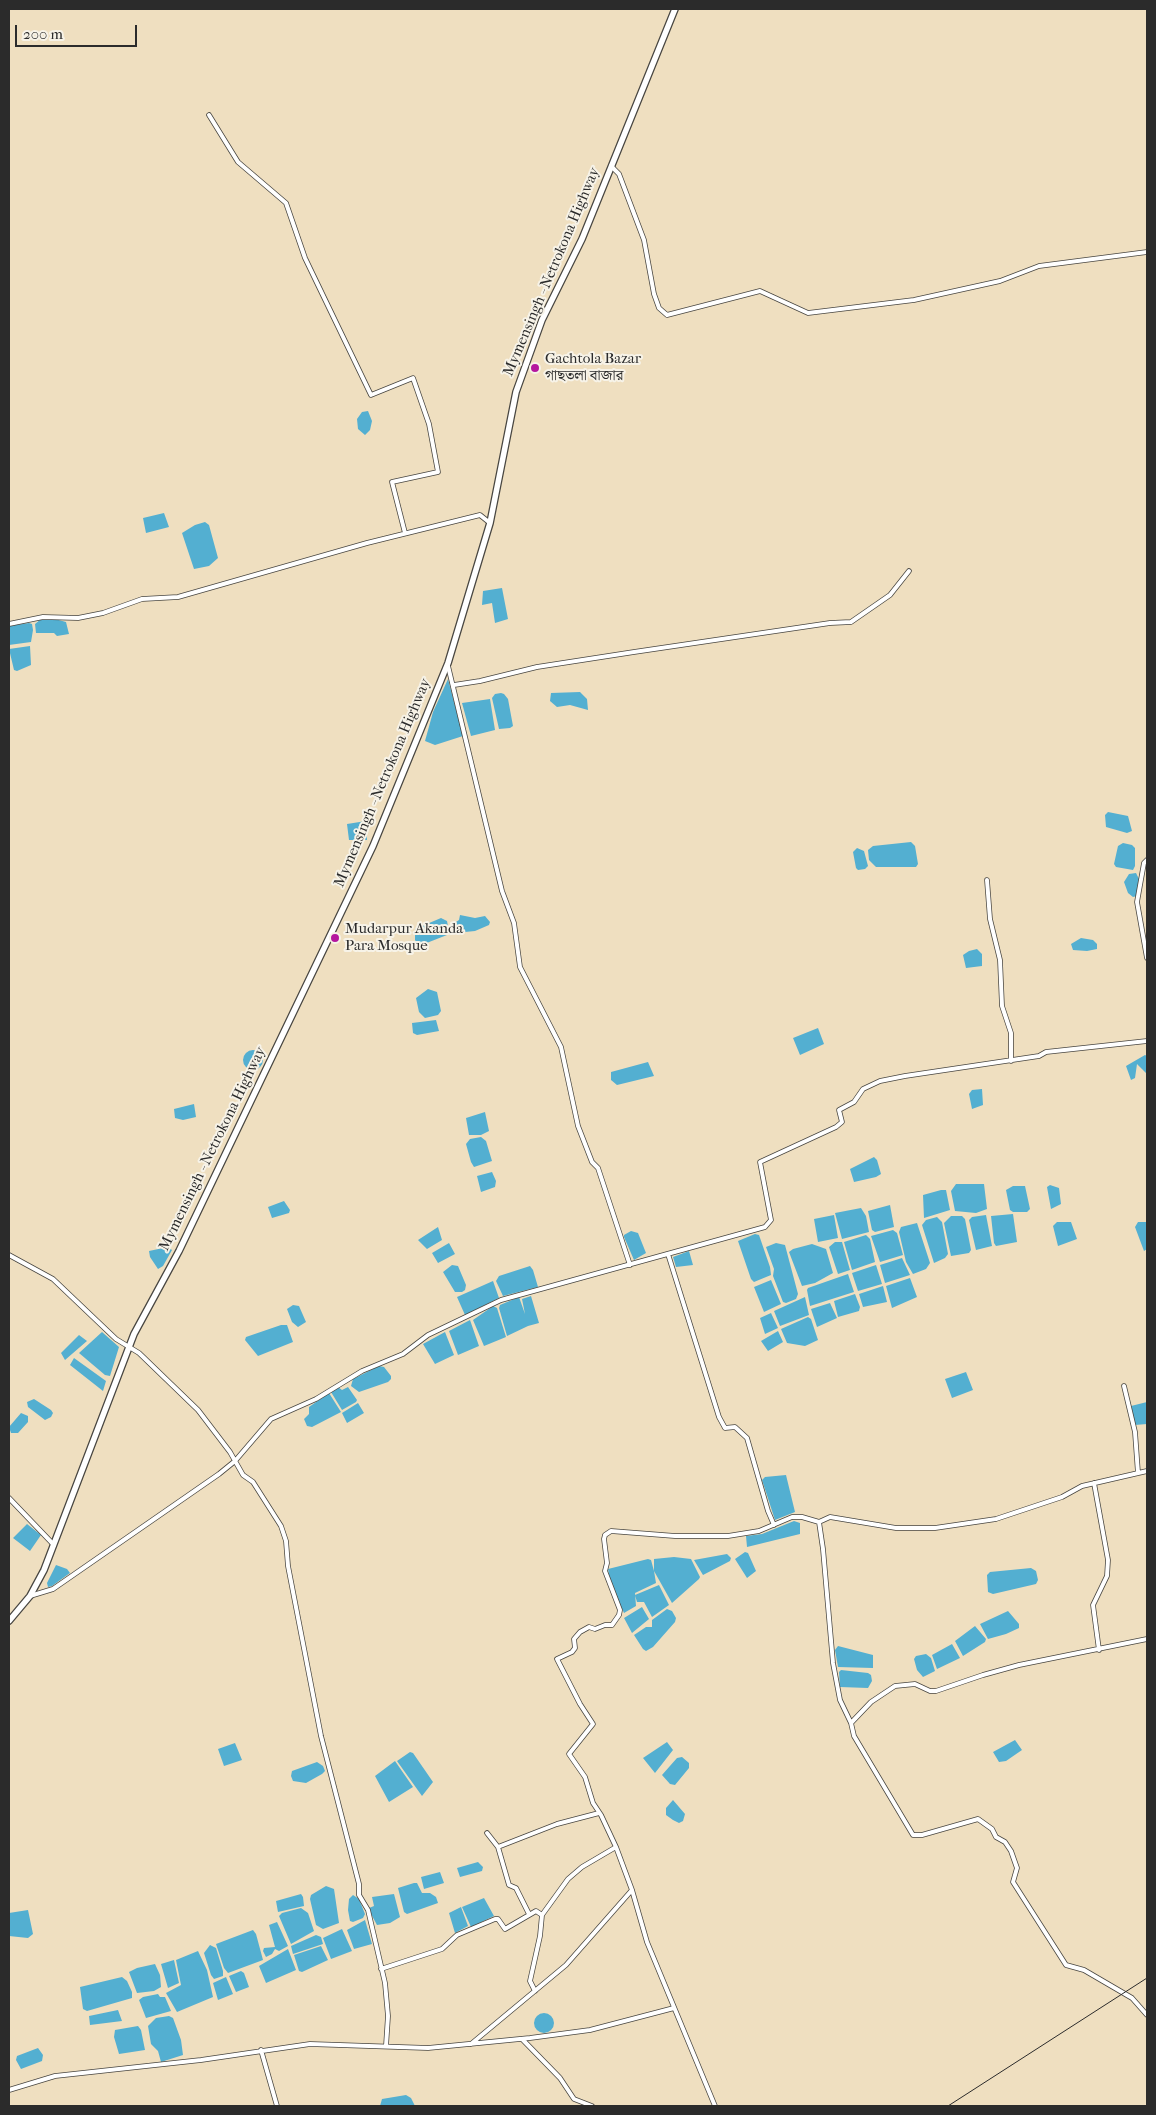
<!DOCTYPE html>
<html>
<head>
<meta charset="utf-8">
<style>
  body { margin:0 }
  #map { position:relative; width:1156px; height:2115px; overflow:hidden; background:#efdfc0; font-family:"IM FELL French Canon",serif }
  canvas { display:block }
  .frame { position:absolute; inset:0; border:10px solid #2b2b2b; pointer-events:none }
  .scale { position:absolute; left:15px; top:25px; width:122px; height:22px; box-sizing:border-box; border:2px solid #2b2b2b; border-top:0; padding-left:6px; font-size:15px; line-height:18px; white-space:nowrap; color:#2b2b2b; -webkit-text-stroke:4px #f7f3e8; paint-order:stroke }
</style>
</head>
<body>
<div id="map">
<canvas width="1156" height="2115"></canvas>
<div class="frame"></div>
<div class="scale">200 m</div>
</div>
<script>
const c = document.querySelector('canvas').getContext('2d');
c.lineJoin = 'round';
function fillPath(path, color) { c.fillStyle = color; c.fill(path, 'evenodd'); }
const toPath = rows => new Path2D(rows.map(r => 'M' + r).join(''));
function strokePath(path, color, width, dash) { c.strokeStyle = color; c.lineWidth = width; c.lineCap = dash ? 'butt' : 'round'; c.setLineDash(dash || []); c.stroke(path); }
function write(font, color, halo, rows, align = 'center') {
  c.font = font + ' "IM FELL French Canon","Noto Serif Bengali",serif'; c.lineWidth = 4; c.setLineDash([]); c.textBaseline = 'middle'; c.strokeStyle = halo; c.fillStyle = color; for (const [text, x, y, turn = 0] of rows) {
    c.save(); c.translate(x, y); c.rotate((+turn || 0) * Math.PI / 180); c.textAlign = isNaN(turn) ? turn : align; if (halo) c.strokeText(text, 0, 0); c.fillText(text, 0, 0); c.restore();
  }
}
fillPath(toPath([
  [368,411,372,421,370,430,365,435,358,429,357,419,362,412],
  [164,513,169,527,146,533,143,518],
  [205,522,209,525,218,558,209,566,194,569,182,533,195,525],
  [502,588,508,619,495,623,492,603,482,605,483,591],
  [41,619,55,619,66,622,69,634,57,636,54,633,36,633,35,624],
  [29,623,32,624,33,630,31,642,9,645,9,626],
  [30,646,31,665,17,671,14,670,9,649],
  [448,679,463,736,435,745,425,741,433,712],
  [580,692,587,699,588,710,570,705,557,707,550,701,551,693],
  [501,693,504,694,508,699,513,726,510,728,499,729,492,698,495,694],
  [490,699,495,730,471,736,462,703],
  [1108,812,1128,816,1132,831,1127,833,1106,827,1105,815],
  [366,821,367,840,349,840,347,824],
  [911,842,915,846,918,864,916,867,876,867,869,860,868,850,873,846],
  [1123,843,1132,845,1135,848,1135,866,1133,870,1116,867,1114,864,1118,846],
  [857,848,864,851,868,866,865,869,858,870,856,868,853,852],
  [1136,873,1139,879,1137,896,1133,897,1128,893,1124,882,1129,874],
  [460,915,475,918,485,916,490,922,489,925,475,931,455,933,451,925,459,920],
  [441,918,447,921,449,932,447,935,419,946,415,940,415,929],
  [1081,938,1093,940,1097,944,1097,949,1087,951,1073,950,1071,944],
  [977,949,982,954,982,966,966,968,963,955,969,951],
  [428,989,437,992,441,1011,438,1015,425,1018,419,1012,416,998],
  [436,1020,439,1031,417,1035,413,1033,412,1023],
  [818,1028,824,1044,800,1055,793,1038],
  '243 1060a10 10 0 1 1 20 0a10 10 0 1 1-20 0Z',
  [1145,1055,1147,1056,1147,1074,1137,1064,1135,1078,1131,1080,1126,1066],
  [648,1062,654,1076,617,1085,611,1080,611,1072],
  [982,1089,983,1105,972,1109,969,1094,972,1090],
  [194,1104,196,1117,183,1120,175,1118,174,1109],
  [485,1112,489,1131,481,1135,469,1135,466,1118],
  [481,1137,486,1141,492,1161,474,1167,471,1162,466,1144,470,1139],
  [874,1157,877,1160,881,1174,876,1177,854,1182,850,1169],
  [492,1172,496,1181,495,1187,481,1192,477,1176],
  [956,1184,984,1184,987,1209,976,1213,955,1211,951,1191],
  [1050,1185,1059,1188,1061,1204,1051,1209,1047,1187],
  [1013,1186,1025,1186,1030,1209,1027,1212,1013,1212,1010,1210,1006,1190],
  [941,1190,946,1190,950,1210,924,1218,923,1195],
  [284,1201,290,1210,289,1213,272,1218,268,1207],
  [890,1205,894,1227,875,1232,872,1230,868,1211],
  [861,1208,866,1216,869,1232,842,1239,835,1213],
  [1013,1214,1017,1242,996,1246,994,1243,991,1216],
  [834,1215,838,1238,818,1242,814,1219],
  [986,1215,992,1246,976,1250,969,1220,972,1217],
  [951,1216,962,1216,965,1219,971,1250,969,1253,951,1256,944,1223],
  [937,1217,942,1222,948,1254,945,1258,934,1263,922,1225,926,1220],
  [1057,1222,1071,1222,1077,1239,1058,1246,1053,1226],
  [1138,1222,1147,1222,1147,1249,1144,1251,1135,1227],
  [917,1223,930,1263,926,1269,913,1274,906,1262,899,1232,901,1227],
  [438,1227,442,1240,427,1249,418,1240],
  [893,1230,897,1233,903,1255,880,1262,871,1236],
  [631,1231,638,1233,646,1253,634,1260,624,1237,624,1235],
  [755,1234,759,1235,770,1267,771,1275,754,1282,751,1279,738,1241],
  [866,1235,870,1239,875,1262,852,1270,844,1242],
  [842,1242,850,1270,838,1274,829,1247,835,1242],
  [449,1243,455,1254,438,1263,432,1253],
  [776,1243,785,1245,798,1294,796,1299,786,1303,783,1302,773,1276,774,1269,766,1247],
  [812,1244,826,1249,833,1273,815,1283,802,1286,789,1252,793,1249],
  [168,1247,172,1250,163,1266,158,1269,150,1257,149,1251],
  [689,1251,693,1265,676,1267,673,1257],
  [902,1258,910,1275,885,1283,880,1265],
  [452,1265,458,1266,466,1285,465,1290,462,1292,455,1292,443,1272],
  [876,1265,882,1284,858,1291,852,1273],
  [530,1266,533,1270,538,1287,503,1296,496,1281,499,1276],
  [848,1274,854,1292,810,1306,807,1290,808,1288],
  [910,1278,917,1297,892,1308,886,1286],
  [771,1280,781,1304,764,1312,754,1287],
  [493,1281,499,1298,465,1315,457,1297],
  [883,1286,887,1302,863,1307,859,1294],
  [855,1294,860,1307,859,1311,838,1317,834,1301],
  [531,1296,539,1323,528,1326,507,1336,499,1308,500,1305,519,1297,525,1314,522,1299],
  [805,1297,809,1315,780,1326,774,1311],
  [830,1303,837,1318,817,1327,811,1309],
  [293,1305,299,1306,306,1322,298,1327,292,1322,287,1309],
  [493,1306,497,1308,506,1337,484,1346,473,1320],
  [771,1313,778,1328,765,1334,760,1318],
  [808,1317,811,1319,818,1340,805,1346,787,1343,781,1329],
  [470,1320,479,1346,458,1355,449,1331],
  [281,1325,287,1325,293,1342,258,1356,245,1340,246,1337],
  [778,1331,783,1342,768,1351,761,1341],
  [102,1332,119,1347,110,1376,105,1375,79,1353],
  [445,1332,454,1355,435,1364,423,1344],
  [79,1335,87,1341,65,1360,61,1353],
  [74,1358,106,1381,103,1391,70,1365],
  [379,1366,384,1367,391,1376,391,1379,388,1382,359,1392,351,1386,353,1379],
  [966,1372,973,1390,952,1398,945,1379],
  [338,1387,342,1390,348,1387,357,1400,356,1402,342,1410,331,1392],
  [329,1393,341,1412,312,1427,307,1426,304,1419,309,1414,309,1407],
  [34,1399,51,1410,53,1413,51,1417,45,1420,28,1407,27,1402],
  [1147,1402,1147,1424,1135,1425,1131,1406],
  [358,1403,364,1413,347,1423,342,1413],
  [21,1413,28,1416,28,1422,18,1433,11,1433,9,1427],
  [786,1475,795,1512,775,1520,762,1480,765,1477],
  [794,1521,800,1523,800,1534,747,1547,746,1536,762,1534],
  [27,1524,41,1535,30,1551,13,1538],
  [745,1552,748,1553,756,1571,747,1578,735,1559],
  [727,1554,731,1558,730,1561,703,1575,694,1560],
  [674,1557,691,1559,700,1577,699,1579,672,1603,654,1571,656,1583,635,1593,636,1606,624,1613,611,1586,608,1569,648,1559,651,1560,654,1571,654,1559],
  [56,1565,67,1569,70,1573,52,1586,48,1587,47,1583],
  [1031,1568,1036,1571,1038,1580,1036,1584,993,1594,988,1592,987,1575,990,1572],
  [659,1585,669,1605,652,1617,644,1602,637,1602,635,1595],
  [642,1607,649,1619,632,1633,624,1618],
  [667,1609,672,1611,676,1618,675,1622,653,1647,646,1651,643,1649,634,1635,646,1627,652,1627,652,1620],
  [1008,1611,1019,1624,1019,1628,1006,1634,988,1639,980,1624],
  [975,1626,986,1639,985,1642,963,1656,955,1641],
  [952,1644,960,1658,937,1669,932,1655],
  [838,1646,873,1655,873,1668,838,1667,835,1650],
  [926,1654,931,1658,935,1671,923,1677,917,1670,914,1659,916,1656],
  [841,1670,868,1673,871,1675,872,1681,868,1688,840,1687,839,1672],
  [1015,1740,1022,1750,1006,1761,999,1762,993,1752],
  [667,1742,673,1750,655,1773,643,1758],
  [235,1743,242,1760,224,1766,218,1749],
  [410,1752,413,1753,433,1782,422,1796,397,1761],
  [682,1757,689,1763,689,1768,675,1785,670,1784,662,1775,677,1758],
  [395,1761,413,1787,389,1802,375,1776],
  [317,1762,323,1766,325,1771,322,1774,306,1783,293,1781,291,1776,292,1771],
  [673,1800,685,1814,683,1821,679,1823,673,1820,666,1815,666,1808],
  [478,1862,483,1867,482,1871,460,1877,457,1868],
  [440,1872,444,1883,424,1889,421,1877],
  [414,1883,417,1883,422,1893,430,1893,436,1897,438,1903,407,1914,404,1912,398,1888],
  [326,1886,334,1889,339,1923,323,1929,316,1925,310,1899,311,1895],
  [301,1894,303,1897,304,1906,278,1912,276,1901],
  [394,1894,400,1917,390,1923,377,1925,370,1912,369,1908,374,1906,372,1897],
  [353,1895,359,1899,365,1914,363,1918,353,1922,350,1921,348,1910,349,1899],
  [484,1898,494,1916,471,1927,462,1907],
  [461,1907,468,1926,455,1933,449,1913],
  [301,1908,308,1913,314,1931,291,1944,279,1916,282,1913],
  [28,1910,33,1934,28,1938,9,1936,9,1913],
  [365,1920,372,1944,354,1949,347,1930],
  [277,1922,288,1946,279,1951,275,1949,272,1954,266,1957,263,1951,264,1948,275,1947,269,1925],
  [342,1929,352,1951,331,1959,323,1938],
  [253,1930,256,1934,263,1960,228,1973,224,1968,216,1944],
  [316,1935,321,1937,323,1944,293,1954,291,1946],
  [210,1945,216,1948,223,1971,223,1976,214,1979,211,1975,204,1953],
  [321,1946,328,1960,302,1972,299,1971,294,1955],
  [288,1949,296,1970,266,1983,259,1966],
  [198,1951,207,1970,213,1997,177,2012,166,1993,181,1985,176,1960],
  [174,1960,179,1983,168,1988,161,1964],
  [155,1964,160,1975,161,1987,154,1991,137,1993,129,1972,137,1968],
  [241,1971,244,1973,249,1987,236,1992,229,1976],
  [122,1977,127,1981,132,1992,132,1998,87,2011,83,2009,80,1987],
  [226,1977,233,1994,218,2000,213,1983],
  [158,1994,160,1997,165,1997,171,2011,146,2018,139,2000,143,1997],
  [118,2010,122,2021,90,2025,89,2016],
  '534 2023a10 10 0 1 1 20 0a10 10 0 1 1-20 0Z',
  [169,2016,173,2018,181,2040,183,2055,161,2062,158,2051,151,2044,148,2026,156,2018],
  [138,2026,141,2030,145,2050,119,2054,114,2037,115,2030],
  [38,2048,43,2055,42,2061,21,2069,16,2060,17,2056],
  [406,2095,411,2098,415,2106,380,2106,382,2099]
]), '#53afd1');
const minor = toPath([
  [209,115,238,162,286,203,305,258,371,395,413,378,429,424,438,472,392,482,405,533],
  [611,166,619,174,644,240,654,294,659,308,667,315,760,291,808,313,914,300,1000,281,1039,266,1147,252],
  [9,624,43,617,78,618,103,613,142,599,178,597,367,543,480,515,490,523],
  [448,666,502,891,514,923,520,967,561,1047,578,1126,592,1162,598,1168,630,1265],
  [454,685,480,681,537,667,634,652,830,623,851,622,890,595,909,571],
  [1147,860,1144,863,1137,902,1147,958],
  [987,880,990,919,1000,960,1002,1006,1011,1033,1011,1061],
  [668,1254,719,1417,725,1428,735,1427,747,1438,768,1511,774,1525],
  [9,1255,53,1279,116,1339,139,1353,198,1410,230,1452,243,1475,253,1482,281,1526,286,1541,288,1566,321,1736,359,1884,359,1895,368,1910,385,1983,388,2016,386,2046],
  [1124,1386,1135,1432,1138,1473],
  [1094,1483,1108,1560,1107,1576,1093,1605,1099,1650],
  [9,1498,54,1545],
  [819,1522,823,1549,833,1663,840,1700,851,1723,854,1736,913,1835,922,1835,978,1819,992,1829,996,1837,1005,1842,1011,1851,1017,1868,1013,1882,1066,1965,1084,1970,1132,1998,1147,2015],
  [30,1596,53,1589,219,1474,235,1461,271,1419,316,1399,362,1371,403,1354,428,1335,501,1300,765,1227,771,1220,760,1162,836,1127,842,1122,839,1110,854,1102,863,1089,880,1081,905,1076,1039,1056,1046,1052,1147,1041],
  [851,1723,871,1702,895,1686,915,1684,930,1691,936,1691,983,1675,1019,1665,1147,1639],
  [487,1833,498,1847,509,1885,516,1888,529,1914],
  [498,1847,557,1824,599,1813],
  [381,1969,442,1949,457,1935,495,1919,498,1919,505,1929,536,1911,542,1915],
  [535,1991,530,1981,540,1936,542,1915,568,1879,582,1867,616,1847],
  [522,2039,560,2078,574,2099,592,2106],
  [471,2044,566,1965,632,1890],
  [261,2050,277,2106],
  [9,2090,55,2076,201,2060,310,2044,428,2048,530,2038,590,2030,674,2008],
  [715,2106,647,1942,632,1890,616,1847,601,1815,593,1803,585,1777,569,1754,593,1724,580,1704,557,1659,572,1652,575,1648,574,1639,580,1632,589,1627,595,1629,605,1625,612,1625,619,1615,620,1610,605,1571,607,1563,604,1539,605,1535,611,1531,675,1536,728,1536,759,1531,792,1517,802,1517,819,1522,830,1517,896,1528,935,1528,996,1519,1062,1497,1082,1486,1147,1471]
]);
const primary = toPath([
  [9,1621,30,1596,44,1570,134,1334,179,1251,373,846,448,663,490,523,516,392,542,320,582,239,675,9]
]);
strokePath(minor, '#484641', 5.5);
strokePath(primary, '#484641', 8);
strokePath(minor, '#fff', 4);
strokePath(primary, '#fff', 5.5);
strokePath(toPath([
  [948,2106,1147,1978]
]), '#2b2b2b', 1);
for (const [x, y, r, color] of [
  [535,368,5,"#b5179e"],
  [335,938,5,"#b5179e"]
]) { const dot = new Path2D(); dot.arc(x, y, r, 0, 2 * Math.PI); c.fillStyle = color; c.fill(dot); strokePath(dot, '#f7f3e8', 2); }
write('15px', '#2b2b2b', '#f7f3e8', [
  ["Mymensingh - Netrokona Highway",552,272,-67],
  ["Mymensingh - Netrokona Highway",383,783,-67],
  ["Mymensingh - Netrokona Highway",213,1149,-64]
]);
write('15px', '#2b2b2b', '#f7f3e8', [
  ["Gachtola Bazar",545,359],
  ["গাছতলা বাজার",545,376],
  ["Mudarpur Akanda",345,929],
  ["Para Mosque",345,946]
], 'left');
</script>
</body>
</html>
